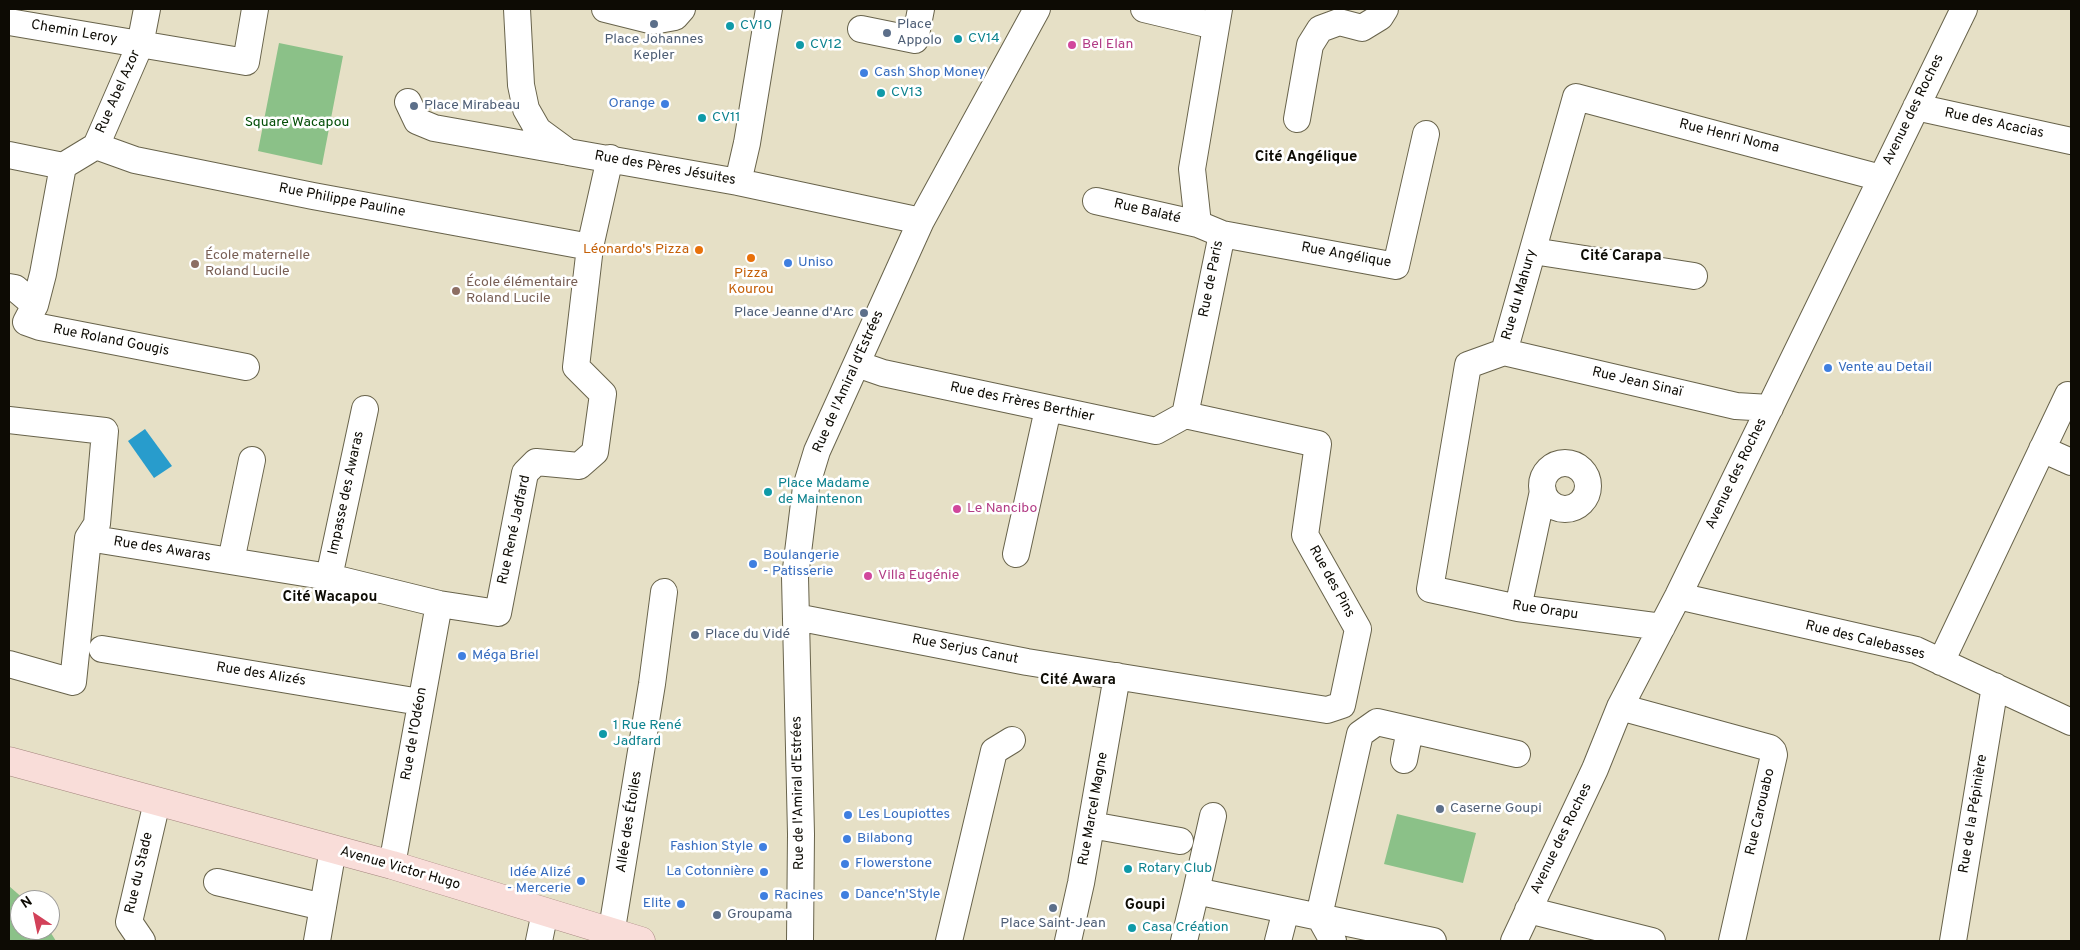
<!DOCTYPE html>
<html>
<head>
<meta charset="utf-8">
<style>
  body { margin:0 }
  #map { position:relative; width:2080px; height:950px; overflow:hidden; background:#e6e0c6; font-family:Overpass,sans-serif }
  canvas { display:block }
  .frame { position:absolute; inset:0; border:10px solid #0d0b04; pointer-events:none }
  .north { position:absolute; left:10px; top:890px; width:50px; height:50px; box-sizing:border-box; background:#fff; border:1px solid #9e9d9b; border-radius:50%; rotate:326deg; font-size:14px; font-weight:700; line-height:20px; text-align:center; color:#0d0b04 }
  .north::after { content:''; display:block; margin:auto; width:18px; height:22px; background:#d24159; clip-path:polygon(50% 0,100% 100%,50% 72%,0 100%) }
</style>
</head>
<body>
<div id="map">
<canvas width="2080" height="950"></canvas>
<div class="frame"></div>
<div class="north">N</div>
</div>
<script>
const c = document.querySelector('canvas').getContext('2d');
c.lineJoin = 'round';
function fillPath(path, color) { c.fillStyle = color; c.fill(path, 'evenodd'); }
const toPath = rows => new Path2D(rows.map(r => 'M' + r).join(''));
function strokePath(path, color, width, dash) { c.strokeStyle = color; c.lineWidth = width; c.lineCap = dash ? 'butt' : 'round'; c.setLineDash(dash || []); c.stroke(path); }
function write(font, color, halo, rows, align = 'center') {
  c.font = font + ' Overpass,sans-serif'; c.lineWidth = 5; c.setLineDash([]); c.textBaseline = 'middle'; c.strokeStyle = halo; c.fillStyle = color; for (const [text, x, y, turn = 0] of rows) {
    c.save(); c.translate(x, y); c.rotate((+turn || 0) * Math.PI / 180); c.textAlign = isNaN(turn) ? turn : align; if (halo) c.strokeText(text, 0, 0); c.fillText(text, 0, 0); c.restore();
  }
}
fillPath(toPath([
  [279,43,343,56,322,165,258,151],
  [1397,814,1476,833,1463,883,1384,864],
  [9,886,25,900,20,900,20,930,49,930,56,941,9,941]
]), '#8bc188');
fillPath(toPath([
  [145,429,172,466,154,478,128,441]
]), '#289ccc');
const minor = toPath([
  [517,9,521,85,526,109,538,130,568,152,738,182,921,221],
  [605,9,653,21,675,17,682,9],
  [1144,9,1215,26],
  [9,22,246,62,255,9],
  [861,29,915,40,921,9],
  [408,102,417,121,434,128,563,151],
  [1916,107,2071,141],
  [1297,119,1310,45,1320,29,1339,22,1362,28,1380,17,1385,9],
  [96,146,135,160,313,196,590,247],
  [9,155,63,166],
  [738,182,747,143,769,9],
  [1096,201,1198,224],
  [1222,234,1396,266,1426,134],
  [1533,251,1694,276],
  [9,287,15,288,35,305,26,322,40,327,246,367],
  [35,305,43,274,63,166,96,146,140,45,147,9],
  [1504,352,1736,406,1770,408],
  [857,364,883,373,1156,431,1185,415],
  [1185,415,1222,234,1198,224,1192,169,1219,9],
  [9,420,105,431,97,524,88,538,73,682,9,664],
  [2042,449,2071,462],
  '1542 486a23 23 0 1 1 46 0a23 23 0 1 1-46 0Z',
  [88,538,329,577,439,604,498,613,525,473,536,462,579,466,595,452,603,394,576,367,590,247,610,158],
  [1016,554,1048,409],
  [231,561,252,460],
  [329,577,365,409],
  [1678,596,1916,650,2071,722],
  [1518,608,1543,491],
  [796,617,1027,662,1327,710,1342,705,1358,629,1305,535,1318,444,1185,415],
  [1662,627,1518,608,1430,589,1468,365,1504,352,1576,97,1881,178],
  [102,649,420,702],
  [1941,662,2068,395,2071,396],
  [1620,707,1770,748,1773,751,1774,755,1732,941],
  [1404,760,1410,730],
  [1091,825,1180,841],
  [392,865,439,604],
  [217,882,323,907],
  [1196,891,1213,816],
  [1528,910,1652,941],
  [142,941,129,922,157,802],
  [317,941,333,849],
  [539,941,545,912],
  [610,941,652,684,664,592],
  [800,941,801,834,795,577,806,487,817,451,921,221,1037,9],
  [949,941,994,751,1012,740],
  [1068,941,1081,883,1117,676],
  [1184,941,1196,891,1433,941],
  [1278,941,1286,910],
  [1333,941,1319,916,1360,734,1377,722,1517,754],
  [1514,941,1595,769,1620,707,1678,596,1964,9],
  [1953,941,1995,686]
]);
const major = toPath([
  [9,761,392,865,641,941]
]);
strokePath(minor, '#68634b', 28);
strokePath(major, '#a4857e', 29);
strokePath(minor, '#fff', 26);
strokePath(major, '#f9ddd9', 28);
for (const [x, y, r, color] of [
  [654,24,5,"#5c6f8a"],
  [730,26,5,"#0f9aa8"],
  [887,33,5,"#5c6f8a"],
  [958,39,5,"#0f9aa8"],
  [800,45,5,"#0f9aa8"],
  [1072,45,5,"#d1479c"],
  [864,73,5,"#3f7fe0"],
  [881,93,5,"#0f9aa8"],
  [665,104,5,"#3f7fe0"],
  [414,106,5,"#5c6f8a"],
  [702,118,5,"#0f9aa8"],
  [699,250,5,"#e8710a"],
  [751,258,5,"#e8710a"],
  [788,263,5,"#3f7fe0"],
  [195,264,5,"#8d6e63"],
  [456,291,5,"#8d6e63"],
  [864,313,5,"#5c6f8a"],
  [1828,368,5,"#3f7fe0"],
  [768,492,5,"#0f9aa8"],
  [957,509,5,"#d1479c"],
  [753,564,5,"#3f7fe0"],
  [868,576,5,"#d1479c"],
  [695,635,5,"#5c6f8a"],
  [462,656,5,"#3f7fe0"],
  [603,734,5,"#0f9aa8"],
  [1440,809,5,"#5c6f8a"],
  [848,815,5,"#3f7fe0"],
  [847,839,5,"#3f7fe0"],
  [763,847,5,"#3f7fe0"],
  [845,864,5,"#3f7fe0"],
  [1128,869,5,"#0f9aa8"],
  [764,872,5,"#3f7fe0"],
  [581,881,5,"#3f7fe0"],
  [845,895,5,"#3f7fe0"],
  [764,896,5,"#3f7fe0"],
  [681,904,5,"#3f7fe0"],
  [1053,908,5,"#5c6f8a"],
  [717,915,5,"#5c6f8a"],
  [1132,928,5,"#0f9aa8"]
]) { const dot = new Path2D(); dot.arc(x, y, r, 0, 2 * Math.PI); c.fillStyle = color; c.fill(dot); strokePath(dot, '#fff', 2); }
write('14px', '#4e5e75', '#fff', [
  ["Place",897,25],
  ["Appolo",897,41],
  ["Place Johannes",654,40,"center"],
  ["Kepler",654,56,"center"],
  ["Place Mirabeau",424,106],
  ["Place Jeanne d'Arc",854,313,"right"],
  ["Place du Vidé",705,635],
  ["Caserne Goupi",1450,809],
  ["Groupama",727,915],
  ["Place Saint-Jean",1053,924,"center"]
], 'left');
write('14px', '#0d838f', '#fff', [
  ["CV10",740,26],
  ["CV14",968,39],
  ["CV12",810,45],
  ["CV13",891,93],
  ["CV11",712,118],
  ["Place Madame",778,484],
  ["de Maintenon",778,500],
  ["1 Rue René",613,726],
  ["Jadfard",613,742],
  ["Rotary Club",1138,869],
  ["Casa Création",1142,928]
], 'left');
write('14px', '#0d0b04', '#fff', [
  ["Chemin Leroy",74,33,10],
  ["Rue Abel Azor",119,92,-66],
  ["Avenue des Roches",1914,110,-64],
  ["Rue des Acacias",1994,124,12],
  ["Rue Henri Noma",1729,137,14],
  ["Rue des Pères Jésuites",665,169,10],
  ["Rue Philippe Pauline",342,201,11],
  ["Rue Balaté",1147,212,13],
  ["Rue Angélique",1346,256,10],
  ["Rue de Paris",1212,279,-79],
  ["Rue du Mahury",1520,295,-74],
  ["Rue Roland Gougis",111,341,11],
  ["Rue de l'Amiral d'Estrées",849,382,-66],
  ["Rue Jean Sinaï",1637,383,13],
  ["Rue des Frères Berthier",1022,403,12],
  ["Avenue des Roches",1737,474,-64],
  ["Impasse des Awaras",347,493,-78],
  ["Rue René Jadfard",515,530,-78],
  ["Rue des Awaras",162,550,9],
  ["Rue des Pins",1331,582,61],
  ["Rue Orapu",1545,611,8],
  ["Rue des Calebasses",1865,641,14],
  ["Rue Serjus Canut",965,650,11],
  ["Rue des Alizés",261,675,9],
  ["Rue de l'Odéon",415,734,-80],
  ["Rue de l'Amiral d'Estrées",799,793,-91],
  ["Rue Marcel Magne",1094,809,-80],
  ["Rue Carouabo",1761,812,-77],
  ["Rue de la Pépinière",1974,814,-81],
  ["Allée des Étoiles",630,822,-81],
  ["Avenue des Roches",1562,839,-64],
  ["Avenue Victor Hugo",400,869,16],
  ["Rue du Stade",140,873,-77]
]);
write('14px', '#b23c85', '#fff', [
  ["Bel Elan",1082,45],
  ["Le Nancibo",967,509],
  ["Villa Eugénie",878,576]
], 'left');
write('14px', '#366cbe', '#fff', [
  ["Cash Shop Money",874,73],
  ["Orange",655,104,"right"],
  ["Uniso",798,263],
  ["Vente au Detail",1838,368],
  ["Boulangerie",763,556],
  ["- Patisserie",763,572],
  ["Méga Briel",472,656],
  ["Les Loupiottes",858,815],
  ["Bilabong",857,839],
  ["Fashion Style",753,847,"right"],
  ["Flowerstone",855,864],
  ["La Cotonnière",754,872,"right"],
  ["Idée Alizé",571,873,"right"],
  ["- Mercerie",571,889,"right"],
  ["Dance'n'Style",855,895],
  ["Racines",774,896],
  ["Elite",671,904,"right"]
], 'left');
write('14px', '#034e07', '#fff', [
  ["Square Wacapou",297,123]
]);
write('14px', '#c56008', '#fff', [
  ["Léonardo's Pizza",689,250],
  ["Pizza",751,274,"center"],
  ["Kourou",751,290,"center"]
], 'right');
write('14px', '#785e54', '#fff', [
  ["École maternelle",205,256],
  ["Roland Lucile",205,272],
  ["École élémentaire",466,283],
  ["Roland Lucile",466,299]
], 'left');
write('bold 15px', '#0d0b04', '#fff', [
  ["Cité Angélique",1306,158],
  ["Cité Carapa",1621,257],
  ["Cité Wacapou",330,598],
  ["Cité Awara",1078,681],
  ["Goupi",1145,906]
]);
</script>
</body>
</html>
